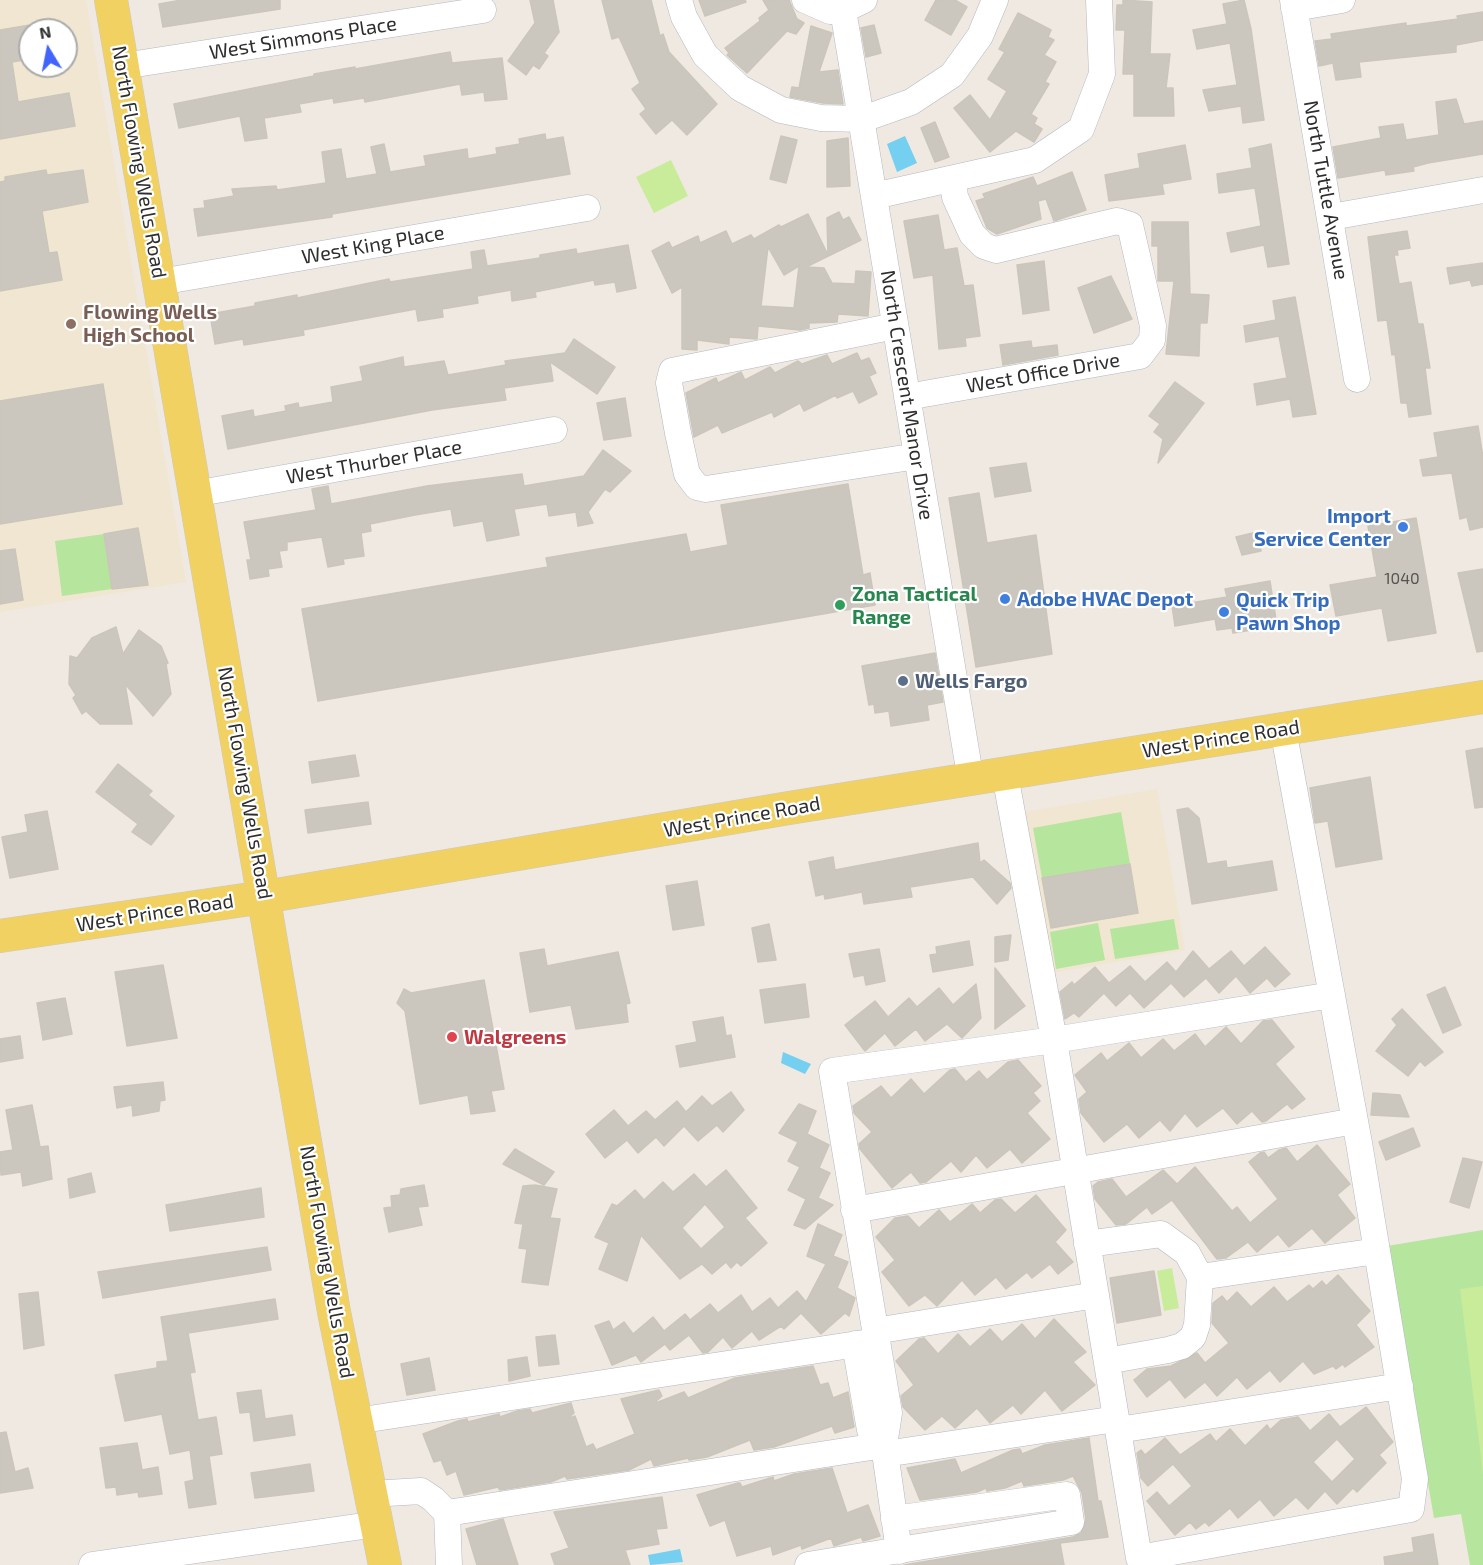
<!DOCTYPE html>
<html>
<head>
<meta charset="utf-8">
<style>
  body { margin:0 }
  #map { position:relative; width:1483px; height:1565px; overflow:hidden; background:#efe9e1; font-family:"Exo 2",sans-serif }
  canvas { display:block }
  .north { position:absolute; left:18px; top:18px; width:60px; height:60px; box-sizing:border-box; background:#fff; border:2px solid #ababab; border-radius:50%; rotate:350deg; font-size:16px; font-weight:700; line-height:24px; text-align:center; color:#2e2e2e }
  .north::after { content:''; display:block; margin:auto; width:21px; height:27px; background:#4264fb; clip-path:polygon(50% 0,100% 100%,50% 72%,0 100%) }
</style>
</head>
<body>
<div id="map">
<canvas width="1483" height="1565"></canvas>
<div class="north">N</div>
</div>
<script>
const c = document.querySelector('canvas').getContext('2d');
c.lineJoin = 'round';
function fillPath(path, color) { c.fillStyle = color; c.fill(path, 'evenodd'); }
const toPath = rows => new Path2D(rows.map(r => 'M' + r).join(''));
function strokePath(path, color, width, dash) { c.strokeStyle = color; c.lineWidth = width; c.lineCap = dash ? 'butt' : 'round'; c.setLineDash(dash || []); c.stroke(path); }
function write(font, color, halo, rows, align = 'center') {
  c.font = font + ' "Exo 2",sans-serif'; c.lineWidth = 4.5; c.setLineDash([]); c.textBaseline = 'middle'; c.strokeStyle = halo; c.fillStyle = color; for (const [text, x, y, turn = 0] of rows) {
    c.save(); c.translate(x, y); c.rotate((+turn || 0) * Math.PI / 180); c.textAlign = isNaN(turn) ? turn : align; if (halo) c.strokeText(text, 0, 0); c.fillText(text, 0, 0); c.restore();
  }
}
fillPath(toPath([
  [0,0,86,0,186,582,0,612],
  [30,30,66,30,66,66,30,66],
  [1157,789,1185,950,1052,973,1025,812]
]), '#f0e6d1');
fillPath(toPath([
  [104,534,112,589,62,596,55,541],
  [1121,812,1130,864,1042,878,1033,828],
  [1174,919,1179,949,1115,959,1110,929],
  [1098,923,1105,960,1056,969,1050,932],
  [1483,1230,1483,1565,1470,1565,1461,1514,1434,1518,1387,1246]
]), '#b6e59e');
fillPath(toPath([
  [671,160,688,196,654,213,636,177],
  [1172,1268,1179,1308,1164,1311,1157,1271],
  [1483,1286,1483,1474,1460,1289]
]), '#c9ec9a');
fillPath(toPath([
  [905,136,917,163,897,172,887,144],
  [783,1052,811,1064,805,1074,781,1063],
  [680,1549,683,1562,650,1565,648,1555]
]), '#75cff0');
const building = toPath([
  [182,0,280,0,280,9,163,27,159,4,182,0],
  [530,0,553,0,559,32,544,53,548,56,539,69,533,65,526,75,508,61,535,23,530,0],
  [602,0,651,0,660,36,663,34,669,52,717,104,687,135,672,120,656,134,640,114,646,109,632,89,640,83,619,37,612,39,602,0],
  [699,0,745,0,746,2,705,16,699,0],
  [763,0,789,0,797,19,804,23,796,34,787,31,747,73,727,55,729,53,725,48,760,21,759,18,769,10,763,0],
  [936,0,955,0,967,7,951,35,925,20,936,0],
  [1123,0,1152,2,1150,54,1170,54,1166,88,1173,88,1174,116,1134,116,1134,74,1123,74,1125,30,1116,30,1117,5,1123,5,1123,0],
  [1244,0,1251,29,1264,120,1243,123,1241,106,1209,111,1203,90,1237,85,1230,43,1197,49,1193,30,1227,24,1223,4,1244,0],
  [1483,12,1483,40,1456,45,1456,52,1359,62,1361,77,1336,80,1333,63,1319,66,1315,41,1332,39,1331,34,1406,23,1406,26,1458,19,1457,16,1483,12],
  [1018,13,1051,30,1048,37,1054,40,1044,55,1056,62,1045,82,1049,84,1031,114,1037,118,1034,124,1042,129,1034,142,1016,131,990,152,954,108,970,95,990,120,1007,91,988,79,1005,52,999,49,1018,13],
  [30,25,30,59,12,62,18,102,69,93,75,126,0,139,0,30,30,25],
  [874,25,881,53,866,57,861,28,874,25],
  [811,26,832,33,819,72,838,70,843,104,823,103,790,97,792,87,799,88,811,26],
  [450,52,452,63,502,58,507,99,485,101,484,92,462,95,460,84,365,102,364,98,334,103,333,98,299,104,301,112,264,118,267,138,245,141,240,116,179,128,174,104,314,76,314,74,355,67,355,69,450,52],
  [1456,99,1464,124,1483,121,1483,154,1428,163,1413,167,1414,171,1386,175,1385,170,1338,178,1333,147,1381,138,1379,127,1403,124,1406,140,1439,135,1436,102,1456,99],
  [935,122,949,157,935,162,921,128,935,122],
  [545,134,546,140,563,137,570,174,332,214,332,217,198,236,194,209,205,208,204,201,234,196,232,189,276,186,277,190,326,183,322,152,341,149,346,179,377,174,371,147,384,144,390,172,426,166,424,156,467,149,468,159,497,154,496,148,520,144,519,139,545,134],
  [781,136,797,140,786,183,770,179,781,136],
  [848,138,850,186,827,187,827,141,848,138],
  [1271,144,1289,264,1268,267,1264,245,1231,252,1227,233,1261,226,1255,188,1219,193,1217,174,1252,168,1249,149,1271,144],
  [1185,145,1191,179,1162,184,1164,194,1109,201,1105,175,1140,168,1138,154,1185,145],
  [46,170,47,175,83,170,88,202,42,211,49,253,57,252,62,280,0,291,0,182,5,181,5,177,46,170],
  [1072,172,1086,210,1054,221,1046,199,1038,201,1041,219,997,234,987,228,976,201,985,198,983,194,1033,177,1037,186,1072,172],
  [839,212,843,220,849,217,861,240,806,267,824,268,832,283,855,284,856,271,871,272,868,316,838,314,837,322,809,323,809,328,800,330,758,326,757,339,729,337,729,344,697,340,697,350,682,349,682,287,672,293,652,251,669,242,672,248,698,236,700,243,726,231,732,244,751,235,754,239,779,225,781,227,808,214,828,255,827,218,839,212],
  [768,247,784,275,799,266,794,308,761,306,768,247],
  [938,215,944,250,957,248,964,286,973,285,980,336,965,338,966,346,939,349,933,275,914,278,904,221,938,215],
  [1152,222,1188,222,1190,294,1209,295,1207,323,1200,323,1199,356,1166,354,1174,281,1158,281,1158,246,1152,246,1152,222],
  [1407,231,1410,248,1397,250,1398,255,1394,255,1399,284,1411,282,1418,324,1423,324,1430,368,1425,368,1431,414,1409,417,1407,403,1401,403,1395,354,1392,355,1387,320,1378,321,1368,237,1407,231],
  [628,245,636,288,617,292,615,282,595,285,594,280,535,292,536,297,512,301,511,290,477,296,478,303,442,309,443,317,418,321,416,309,303,330,304,335,244,345,243,339,215,344,210,314,255,306,255,303,297,295,297,298,389,279,390,282,473,269,471,252,484,250,487,266,540,258,540,255,576,249,577,254,628,245],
  [1044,261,1049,310,1023,314,1017,265,1044,261],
  [1483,263,1483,284,1472,286,1470,280,1450,284,1447,268,1483,263],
  [1111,276,1132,319,1094,333,1078,288,1111,276],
  [1295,297,1316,414,1293,417,1290,399,1257,405,1254,384,1287,378,1279,336,1246,342,1244,326,1276,320,1273,301,1295,297],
  [574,339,615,367,597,394,550,362,553,381,504,388,506,400,432,410,228,449,222,416,253,410,254,417,286,411,285,406,298,403,299,408,333,402,331,387,363,381,360,367,403,357,404,367,444,361,448,375,506,365,505,361,565,353,574,339],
  [1031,341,1032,348,1057,345,1058,355,1003,365,1000,345,1031,341],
  [857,353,861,361,869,358,876,373,869,376,877,394,859,403,853,391,837,398,836,395,804,411,800,403,774,417,772,412,722,433,718,425,694,437,686,393,716,378,718,383,741,372,745,380,770,367,775,373,798,361,802,364,827,355,832,364,857,353],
  [1175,382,1204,403,1158,463,1163,439,1154,432,1160,424,1149,416,1175,382],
  [103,384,122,504,0,524,0,401,103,384],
  [625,398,631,436,604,440,597,403,625,398],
  [1478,426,1483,457,1483,527,1470,530,1467,517,1460,519,1452,473,1423,476,1420,460,1438,457,1434,433,1478,426],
  [603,450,631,471,610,492,605,489,588,512,593,523,578,526,576,512,549,516,547,504,514,509,519,535,487,541,483,521,454,526,451,509,415,515,370,524,371,531,361,533,364,556,343,559,344,564,328,567,322,537,287,542,287,550,279,551,282,567,268,569,269,576,250,579,247,560,251,560,244,522,316,510,312,489,328,486,331,504,427,486,522,474,524,486,584,476,603,450],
  [1026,463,1031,491,995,497,990,468,1026,463],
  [848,484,863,575,870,573,875,605,318,701,302,609,548,567,546,558,686,534,690,552,728,545,721,505,848,484],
  [979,493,987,543,1036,535,1052,654,976,667,949,498,979,493],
  [1416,518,1436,633,1388,641,1382,608,1336,616,1330,585,1377,577,1368,526,1416,518],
  [138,528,148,585,112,589,104,534,138,528],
  [1257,532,1261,551,1242,555,1236,537,1257,532],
  [15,549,23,600,0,604,0,551,15,549],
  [1483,569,1483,651,1477,652,1458,573,1483,569],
  [1270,581,1277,626,1233,633,1232,628,1217,630,1215,619,1175,626,1172,606,1227,597,1225,589,1270,581],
  [116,627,123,654,139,630,161,646,168,663,166,664,171,694,153,716,125,684,132,724,100,724,86,711,82,714,73,698,76,695,69,684,70,656,77,658,92,638,116,627],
  [935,653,943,702,927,705,929,720,891,726,889,711,875,713,874,704,869,705,862,666,935,653],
  [1483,748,1483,807,1475,808,1466,751,1483,748],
  [355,755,359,776,312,783,309,762,355,755],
  [118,764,152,791,148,795,174,816,151,845,132,832,138,824,96,792,118,764],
  [1370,777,1382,859,1336,867,1328,821,1315,823,1310,788,1370,777],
  [368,802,371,824,308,833,305,810,368,802],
  [1188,808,1199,818,1207,864,1226,861,1227,868,1272,861,1277,890,1192,904,1177,810,1188,808],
  [47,811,58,869,10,878,2,837,28,832,25,815,47,811],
  [978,843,980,863,984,860,1010,883,1011,888,997,904,973,877,910,887,912,897,864,904,862,892,825,899,824,894,816,896,809,862,833,857,835,870,978,843],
  [1130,864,1138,913,1051,928,1042,878,1130,864],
  [697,881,704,925,673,930,666,886,697,881],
  [769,924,776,960,758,962,752,928,769,924],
  [1011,935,1008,960,995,962,995,937,1011,935],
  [969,941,973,965,933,972,930,955,937,954,936,947,969,941],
  [1265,947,1290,974,1275,987,1267,978,1250,993,1236,976,1219,993,1206,978,1184,997,1171,983,1144,1008,1130,993,1116,1006,1104,993,1079,1017,1074,1013,1065,1019,1060,992,1072,982,1074,985,1095,967,1109,983,1130,966,1145,982,1167,962,1176,972,1193,951,1209,969,1231,951,1244,966,1265,947],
  [544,949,547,966,618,952,630,1003,626,1004,628,1022,576,1029,571,1005,530,1012,520,953,544,949],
  [879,949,885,981,866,985,864,975,854,977,849,954,879,949],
  [163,965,177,1038,127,1046,115,972,163,965],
  [995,968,1025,1006,995,1029,995,968],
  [484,980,504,1089,491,1091,495,1111,471,1114,468,1095,420,1104,405,1011,397,1003,404,989,411,993,484,980],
  [805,984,809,1017,765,1023,760,990,805,984],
  [976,984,981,1018,962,1038,947,1024,925,1041,916,1029,895,1046,885,1033,865,1051,845,1025,875,1001,888,1017,909,998,917,1007,939,988,953,1005,976,984],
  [1445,987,1461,1025,1443,1033,1427,995,1445,987],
  [65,998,72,1034,43,1040,37,1003,65,998],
  [1402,1009,1443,1052,1425,1066,1420,1061,1408,1076,1376,1051,1397,1025,1392,1019,1402,1009],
  [723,1017,726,1036,731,1035,735,1057,680,1067,676,1046,697,1042,693,1022,723,1017],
  [1272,1020,1294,1047,1275,1064,1305,1099,1292,1109,1287,1104,1266,1121,1262,1122,1252,1111,1237,1124,1223,1108,1197,1127,1185,1113,1170,1131,1160,1120,1139,1138,1127,1124,1104,1142,1081,1113,1079,1099,1087,1092,1075,1075,1101,1053,1107,1061,1129,1043,1141,1058,1163,1039,1174,1051,1195,1034,1205,1047,1226,1027,1241,1044,1263,1021,1272,1020],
  [20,1036,23,1058,0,1062,0,1039,20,1036],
  [1018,1060,1041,1086,1033,1093,1040,1101,1027,1113,1050,1139,1022,1163,1010,1149,987,1168,976,1155,961,1172,951,1161,926,1182,920,1183,911,1172,892,1188,860,1149,859,1144,872,1132,854,1113,853,1106,881,1086,891,1098,911,1079,924,1094,950,1070,955,1069,966,1082,979,1071,987,1080,1008,1062,1018,1060],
  [163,1082,165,1100,160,1101,159,1111,133,1116,132,1105,117,1108,114,1087,163,1082],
  [731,1092,744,1110,723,1132,717,1125,698,1141,684,1126,664,1146,656,1137,638,1153,627,1140,605,1158,586,1134,614,1110,628,1126,646,1111,655,1120,677,1101,686,1112,702,1096,712,1106,731,1092],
  [1373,1093,1400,1095,1409,1117,1371,1115,1373,1093],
  [799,1104,816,1111,807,1134,829,1145,819,1168,830,1173,818,1198,833,1205,805,1229,794,1225,806,1199,788,1190,800,1167,788,1161,798,1142,779,1133,799,1104],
  [32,1105,40,1147,48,1146,52,1179,23,1186,21,1172,1,1175,0,1152,13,1150,6,1110,32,1105],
  [1413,1128,1420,1146,1386,1160,1379,1142,1413,1128],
  [1317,1145,1350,1184,1337,1195,1355,1218,1325,1243,1312,1228,1289,1247,1278,1234,1257,1252,1248,1242,1226,1258,1217,1259,1172,1200,1152,1214,1147,1207,1126,1224,1116,1225,1095,1199,1093,1186,1098,1182,1112,1179,1126,1197,1163,1170,1177,1184,1195,1167,1232,1211,1237,1207,1250,1223,1278,1199,1249,1162,1260,1153,1264,1152,1268,1158,1279,1150,1286,1148,1297,1162,1317,1145],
  [515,1149,554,1172,544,1185,503,1164,515,1149],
  [1463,1158,1482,1162,1469,1208,1450,1202,1463,1158],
  [726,1170,757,1208,745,1218,767,1243,741,1266,737,1262,731,1268,726,1262,712,1274,702,1264,680,1279,641,1235,627,1281,599,1269,609,1243,595,1237,612,1204,617,1206,635,1190,644,1200,663,1182,673,1192,694,1174,706,1187,726,1170],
  [705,1204,725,1227,701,1249,682,1228,705,1204],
  [91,1173,95,1192,70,1198,68,1179,91,1173],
  [424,1185,428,1206,418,1207,422,1225,389,1232,384,1208,392,1207,391,1196,400,1195,401,1189,424,1185],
  [535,1185,557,1189,550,1218,560,1219,548,1285,522,1282,527,1249,519,1248,523,1224,515,1223,523,1186,535,1185],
  [261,1188,264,1217,170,1231,166,1205,261,1188],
  [1036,1195,1066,1230,1055,1242,1073,1262,1058,1274,1050,1264,1032,1278,1027,1272,1006,1289,996,1277,975,1295,962,1280,937,1306,925,1295,909,1306,882,1272,895,1260,876,1237,895,1218,908,1216,919,1228,939,1210,950,1222,972,1204,980,1213,995,1200,1001,1199,1015,1213,1036,1195],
  [818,1224,842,1235,833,1256,848,1262,837,1288,855,1298,849,1316,845,1313,821,1334,801,1313,784,1329,781,1326,759,1340,752,1331,732,1348,723,1337,708,1352,703,1353,689,1335,670,1350,665,1344,641,1362,636,1355,612,1365,595,1326,609,1321,613,1330,624,1322,633,1334,653,1317,664,1331,685,1314,690,1320,710,1304,718,1313,741,1295,752,1312,770,1298,778,1308,797,1291,806,1302,826,1264,807,1256,818,1224],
  [267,1247,271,1270,103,1298,98,1272,267,1247],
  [1154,1271,1161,1315,1117,1323,1110,1278,1154,1271],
  [1338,1275,1370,1311,1356,1325,1374,1347,1345,1367,1343,1364,1336,1369,1333,1366,1314,1374,1303,1361,1280,1382,1270,1370,1247,1389,1237,1377,1217,1396,1205,1382,1185,1398,1170,1379,1147,1397,1134,1380,1147,1369,1171,1366,1197,1353,1205,1363,1229,1343,1212,1323,1213,1303,1222,1296,1227,1302,1237,1292,1251,1307,1274,1287,1287,1302,1309,1285,1313,1289,1322,1281,1326,1286,1338,1275],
  [38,1292,44,1345,24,1349,19,1294,38,1292],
  [275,1299,278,1319,188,1333,195,1372,190,1373,198,1420,216,1417,222,1454,209,1456,216,1504,189,1508,185,1482,194,1480,190,1450,170,1454,162,1414,125,1421,115,1375,157,1368,157,1362,168,1361,161,1317,275,1299],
  [1054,1319,1086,1352,1073,1362,1095,1385,1062,1411,1045,1390,1021,1414,1013,1405,990,1423,977,1408,955,1428,942,1416,925,1430,903,1407,901,1396,914,1385,896,1361,919,1339,924,1338,938,1354,958,1334,970,1347,990,1329,1002,1342,1022,1324,1035,1339,1054,1319],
  [555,1335,559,1364,539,1366,536,1337,555,1335],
  [527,1357,530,1376,509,1381,508,1360,527,1357],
  [429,1358,435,1390,407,1395,401,1364,429,1358],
  [813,1366,820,1385,828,1383,833,1398,848,1392,854,1427,835,1433,832,1426,774,1447,754,1450,750,1440,707,1457,689,1460,688,1458,654,1466,651,1459,629,1470,567,1479,565,1476,551,1482,500,1490,498,1487,464,1495,456,1471,447,1475,441,1460,434,1462,423,1434,458,1421,467,1419,468,1422,499,1414,500,1417,517,1411,530,1409,532,1413,571,1403,574,1413,567,1419,575,1416,586,1447,593,1444,596,1450,635,1434,621,1399,659,1390,662,1396,653,1404,684,1392,688,1398,735,1378,813,1366],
  [261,1390,265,1419,292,1415,295,1435,254,1441,250,1412,240,1413,237,1393,261,1390],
  [1366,1407,1393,1442,1379,1455,1386,1463,1357,1492,1353,1488,1337,1504,1325,1491,1308,1509,1296,1497,1274,1516,1260,1499,1238,1518,1230,1508,1209,1526,1205,1522,1196,1529,1190,1522,1175,1535,1147,1501,1157,1492,1169,1506,1192,1486,1173,1464,1148,1486,1141,1478,1137,1453,1141,1450,1145,1455,1165,1438,1180,1455,1210,1434,1216,1442,1230,1429,1245,1446,1267,1425,1270,1430,1281,1420,1298,1417,1310,1431,1329,1414,1340,1427,1366,1407],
  [1337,1439,1355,1459,1332,1482,1313,1462,1337,1439],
  [6,1432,15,1472,28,1468,33,1488,0,1493,0,1433,6,1432],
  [1089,1438,1098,1501,1101,1501,1108,1537,1060,1543,1064,1565,904,1565,1073,1537,1081,1533,1086,1520,1082,1493,1073,1476,1063,1480,1024,1486,1022,1481,1005,1488,987,1491,986,1488,977,1492,920,1500,907,1468,955,1459,961,1473,1013,1450,1020,1449,1022,1454,1045,1445,1089,1438],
  [137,1443,142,1470,158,1467,162,1494,139,1497,138,1492,117,1495,116,1487,106,1488,100,1448,137,1443],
  [310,1464,314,1491,255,1498,251,1473,310,1464],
  [832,1468,847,1513,868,1505,880,1536,863,1541,861,1537,834,1546,831,1538,802,1549,801,1545,773,1555,771,1546,737,1556,725,1520,710,1526,697,1495,738,1483,740,1483,742,1487,773,1477,774,1481,794,1474,832,1468],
  [662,1497,667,1528,656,1529,659,1544,625,1550,630,1565,555,1565,551,1554,569,1548,554,1512,662,1497],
  [503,1519,518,1565,477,1565,466,1529,503,1519],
  [1433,1534,1438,1565,1385,1565,1384,1557,1414,1552,1412,1538,1433,1534]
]);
fillPath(building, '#cbc7bf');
strokePath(building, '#cbc5ba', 1.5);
const minor = toPath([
  [679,0,684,17,705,55,740,88,781,110,821,118,863,119,911,102,952,75,980,36,995,0],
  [805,0,830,11,843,10,864,0],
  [1293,0,1357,379],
  [1294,8,1342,0],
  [843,10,971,781],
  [123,66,483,10],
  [874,196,1035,160,1081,129,1102,74,1099,0],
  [1331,217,1483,190],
  [160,282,587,208],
  [895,326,672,371,669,383,678,433,687,474,697,487,706,489,917,456],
  [907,397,1140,356,1152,340,1153,326,1130,225,1117,221,996,250,984,246,972,234,955,197,953,180],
  [194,494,554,430],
  [1005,775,1054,1040,1139,1558,1411,1509,1415,1479,1411,1456,1359,1143,1283,729],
  [854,1210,1355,1121],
  [1087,1244,1161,1234,1187,1253,1200,1277,1197,1325,1193,1337,1182,1346,1168,1350,1107,1361],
  [1200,1277,1377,1251],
  [875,1331,1096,1295],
  [855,1344,870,1430,884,1445],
  [356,1421,877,1341],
  [1118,1430,1400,1386],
  [885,1454,1116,1419],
  [371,1494,421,1491,433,1499,447,1513,449,1565],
  [447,1513,884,1445],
  [899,1551,884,1445,889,1413,832,1071,1054,1040,1332,995],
  [92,1565,377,1524],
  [808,1565,1071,1522,1067,1495,894,1519]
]);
const major = toPath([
  [111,0,334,1312,385,1565],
  [0,936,264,897,789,808,1483,697]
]);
strokePath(minor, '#b4b7c1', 27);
strokePath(major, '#c9c9c9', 34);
strokePath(minor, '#fff', 26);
strokePath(major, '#f2d163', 33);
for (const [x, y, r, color] of [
  [71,324,6,"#8d6e63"],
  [1403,527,6,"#3f7fe0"],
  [1005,599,6,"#3f7fe0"],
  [840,605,6,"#2e9e5b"],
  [1224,612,6,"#3f7fe0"],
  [903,681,6,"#5c6f8a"],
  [452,1037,6,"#e0444e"]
]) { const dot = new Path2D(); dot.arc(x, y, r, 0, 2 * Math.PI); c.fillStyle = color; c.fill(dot); strokePath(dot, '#fff', 2); }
write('16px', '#555452', null, [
  ["1040",1402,579]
]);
write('20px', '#2e2e2e', '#fff', [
  ["West Simmons Place",303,38,-9],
  ["North Flowing Wells Road",139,162,80],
  ["North Tuttle Avenue",1326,190,80],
  ["West King Place",373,245,-10],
  ["West Office Drive",1043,373,-10],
  ["North Crescent Manor Drive",907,395,81],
  ["West Thurber Place",374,462,-10],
  ["West Prince Road",1221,739,-9],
  ["North Flowing Wells Road",245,783,80],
  ["West Prince Road",742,817,-10],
  ["West Prince Road",155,913,-9],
  ["North Flowing Wells Road",327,1262,80]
]);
write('bold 20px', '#785e54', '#fff', [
  ["Flowing Wells",83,312],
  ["High School",83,335]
], 'left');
write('bold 20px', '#366cbe', '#fff', [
  ["Import",1391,516,"right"],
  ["Service Center",1391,539,"right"],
  ["Adobe HVAC Depot",1017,599],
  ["Quick Trip",1236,600],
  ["Pawn Shop",1236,623]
], 'left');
write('bold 20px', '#27864d', '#fff', [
  ["Zona Tactical",852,594],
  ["Range",852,617]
], 'left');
write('bold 20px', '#4e5e75', '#fff', [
  ["Wells Fargo",915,681]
], 'left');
write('bold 20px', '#be3a42', '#fff', [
  ["Walgreens",464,1037]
], 'left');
</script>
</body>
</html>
